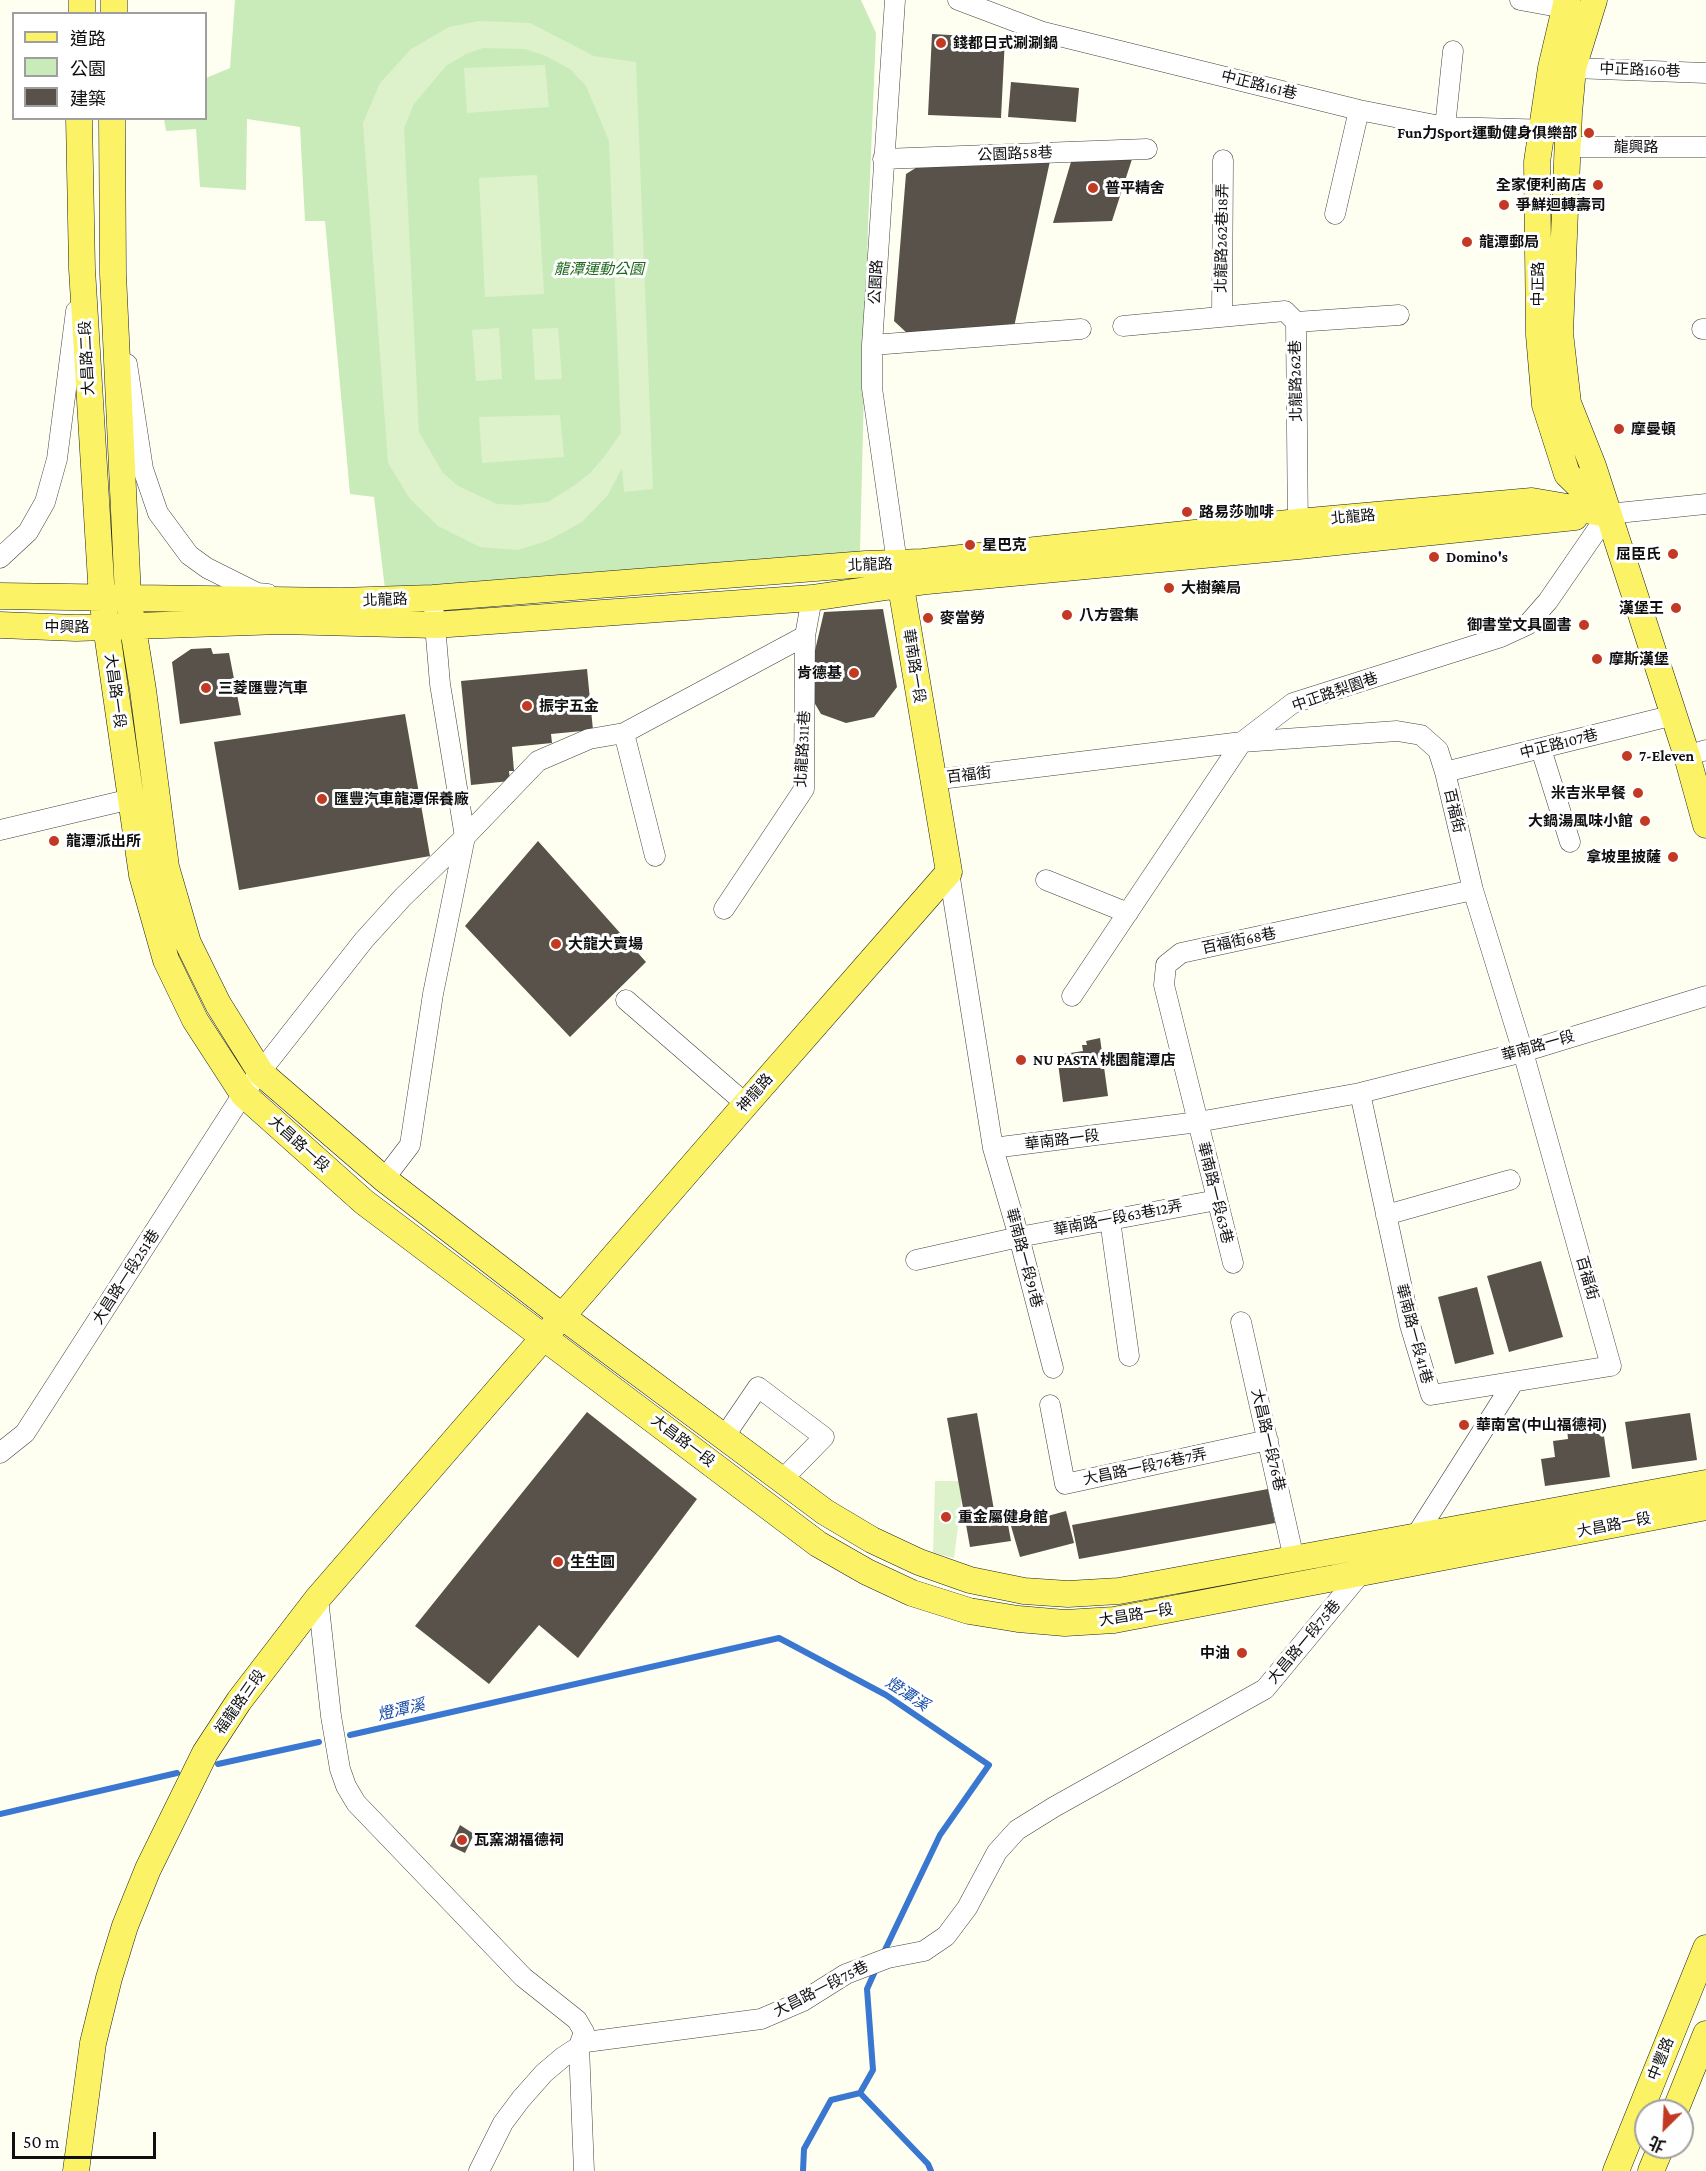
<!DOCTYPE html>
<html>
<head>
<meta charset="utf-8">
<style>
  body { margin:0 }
  #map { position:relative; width:1706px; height:2171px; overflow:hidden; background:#fffff1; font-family:"Crimson Pro","Noto Sans TC",serif }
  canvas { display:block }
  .legend { position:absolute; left:12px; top:12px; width:195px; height:108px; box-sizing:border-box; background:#fff; border:2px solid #9f9f9f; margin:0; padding:8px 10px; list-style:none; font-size:18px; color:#0f0f0f }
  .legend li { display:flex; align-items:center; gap:12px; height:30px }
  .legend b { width:30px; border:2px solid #9f9f9f }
  .north { position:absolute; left:1634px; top:2099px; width:60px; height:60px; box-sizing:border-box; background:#fff; border:2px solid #9f9f9f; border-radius:50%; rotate:204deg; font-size:16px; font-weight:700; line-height:24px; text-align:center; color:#0f0f0f }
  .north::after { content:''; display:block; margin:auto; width:21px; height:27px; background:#c23a23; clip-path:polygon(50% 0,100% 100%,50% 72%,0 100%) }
  .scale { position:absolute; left:12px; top:2132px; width:144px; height:27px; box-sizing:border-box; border:3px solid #0f0f0f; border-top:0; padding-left:8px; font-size:18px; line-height:21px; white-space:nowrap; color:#0f0f0f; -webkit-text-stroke:4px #fff; paint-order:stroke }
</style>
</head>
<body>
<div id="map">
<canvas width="1706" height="2171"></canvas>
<ul class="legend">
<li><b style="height:8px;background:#fbf365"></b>道路</li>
<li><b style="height:16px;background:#c9ebb9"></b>公園</li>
<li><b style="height:16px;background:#58524b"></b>建築</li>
</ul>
<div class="north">北</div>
<div class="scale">50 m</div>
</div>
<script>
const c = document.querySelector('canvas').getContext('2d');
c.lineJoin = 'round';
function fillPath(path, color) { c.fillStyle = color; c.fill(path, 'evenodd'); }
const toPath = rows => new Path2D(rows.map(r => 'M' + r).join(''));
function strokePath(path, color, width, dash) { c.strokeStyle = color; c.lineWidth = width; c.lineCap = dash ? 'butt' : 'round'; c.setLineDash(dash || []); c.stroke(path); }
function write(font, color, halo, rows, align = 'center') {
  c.font = font + ' "Crimson Pro","Noto Sans TC",serif'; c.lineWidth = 6; c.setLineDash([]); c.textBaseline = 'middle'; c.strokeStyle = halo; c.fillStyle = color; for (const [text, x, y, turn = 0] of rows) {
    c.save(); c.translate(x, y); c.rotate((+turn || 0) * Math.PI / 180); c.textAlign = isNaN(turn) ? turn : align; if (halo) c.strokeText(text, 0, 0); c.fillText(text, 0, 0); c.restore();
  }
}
fillPath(toPath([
  [235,0,861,0,876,33,868,226,860,552,385,589,374,497,350,494,325,221,305,221,300,127,247,119,246,190,200,187,196,129,166,131,164,119,206,118,206,78,230,68]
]), '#c9ebb9');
fillPath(toPath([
  [479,21,530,23,594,56,636,62,653,489,624,492,622,468,608,495,582,522,549,540,518,550,480,547,438,526,410,499,388,463,363,123,380,83,411,49,449,27],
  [483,48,525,49,546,56,570,69,586,86,609,141,621,433,604,457,590,473,575,485,548,502,517,505,497,504,458,486,443,473,419,432,404,128,414,104,446,66,466,54],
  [545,65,549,107,467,113,464,68],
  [537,175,544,294,485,297,479,178],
  [499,328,502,379,476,381,472,330],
  [558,328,562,379,535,380,532,329],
  [560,415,564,457,482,463,479,417],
  [935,1481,964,1481,954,1558,933,1553]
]), '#ddf2cb');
strokePath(toPath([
  [350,1735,779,1638,886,1695,989,1765,940,1835,883,1954],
  [218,1764,319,1742],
  [0,1814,177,1773],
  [876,1969,867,1989,873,2070,860,2093,928,2164,931,2171],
  [803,2171,804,2149,831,2100,860,2093]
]), '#3977d0', 6);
fillPath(toPath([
  [932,34,1005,38,1001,118,928,115],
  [1011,82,1079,88,1076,122,1008,117],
  [1073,155,1133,156,1112,221,1053,223],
  [1050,161,1014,327,908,334,894,321,906,174,922,164],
  [883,609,897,687,874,717,846,723,821,714,811,697,813,659,824,612],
  [211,648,213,654,229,653,241,715,180,724,172,662,191,649],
  [587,669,593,730,551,734,552,743,512,747,514,771,509,771,510,781,471,785,461,681],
  [405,714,430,856,239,890,214,742],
  [538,841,646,962,570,1037,465,926],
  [1100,1038,1108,1096,1063,1102,1057,1055,1083,1051,1082,1045,1087,1045,1086,1041],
  [1541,1261,1563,1337,1509,1352,1487,1276],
  [1477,1287,1494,1354,1455,1364,1438,1297],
  [587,1412,697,1499,578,1658,539,1625,489,1684,415,1626],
  [977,1413,994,1510,1005,1508,1011,1541,970,1547,947,1418],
  [1690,1413,1697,1460,1632,1469,1625,1422],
  [1602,1423,1610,1477,1545,1486,1541,1459,1555,1457,1553,1441,1568,1439,1567,1428],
  [1268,1489,1275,1523,1079,1559,1072,1525],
  [1066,1511,1074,1543,1020,1557,1011,1526],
  [460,1825,474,1834,465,1853,450,1846]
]), '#58524b');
const minor = toPath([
  [895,0,872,345,872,388,897,563],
  [958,0,1043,32,1359,110,1445,127,1553,130],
  [1520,0,1564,8],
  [1573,68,1706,73],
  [1445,127,1453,51],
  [1566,147,1706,147],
  [883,159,1147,149],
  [1335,214,1359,110],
  [1222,317,1223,160],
  [1296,322,1399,315],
  [1123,326,1285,311,1296,322,1298,535],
  [1702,329,1706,329],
  [872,345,1081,329],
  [127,364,143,469,158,513,189,555,207,568,257,593,268,594],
  [0,558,28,532,45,502,57,459,76,311],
  [624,733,655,856],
  [1541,749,1570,842],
  [1687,756,1706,750],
  [1445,772,1674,715],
  [932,780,1242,742,1397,731,1421,735,1438,750,1445,772,1473,890,1523,1052,1611,1366,1431,1395,1410,1325,1360,1093],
  [0,830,131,799],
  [949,872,993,1148,1019,1237,1053,1368],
  [1046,880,1128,913],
  [724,909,804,789,805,636,812,598],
  [1072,996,1242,742,1293,703,1501,637,1527,625,1548,601,1608,514,1706,504],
  [626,1000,746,1104],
  [993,1148,1198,1122,1360,1093,1523,1052,1706,996],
  [384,1179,410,1145,433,994,465,837,440,684,434,613],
  [1386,1215,1510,1180],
  [1110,1220,1129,1356],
  [916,1260,1019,1237,1217,1200],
  [1233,1263,1164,985,1166,965,1181,953,1473,890],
  [1241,1322,1294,1559],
  [1050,1405,1065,1484,1268,1440],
  [724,1437,758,1387,824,1437,782,1480],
  [0,1453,25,1433,243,1094,364,940,403,897,465,837,538,761,589,739,624,733,805,636],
  [1401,1565,1415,1537,1513,1383],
  [318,1598,331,1716,340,1769,346,1786,356,1803,523,1977,577,2020,584,2032,579,2046,584,2171],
  [479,2171,503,2123,521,2099,544,2073,563,2057,586,2042,761,2019,803,2001,846,1974,888,1958,924,1951,946,1936,967,1908,997,1852,1017,1830,1054,1807,1265,1689,1362,1572]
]);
const major = toPath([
  [1567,0,1551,68,1537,162,1539,335,1545,405,1567,474,1605,511],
  [1594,0,1573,68,1569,113,1560,333,1568,403,1593,466,1687,756,1706,825],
  [82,14,82,0],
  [114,14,114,0],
  [79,118,82,269,102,598,142,875,166,960,195,1020,243,1094,364,1202,818,1544,867,1572,912,1593,969,1611,1018,1619,1065,1623,1114,1620,1706,1507],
  [112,118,113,274,128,597,143,690,166,867,188,943,218,1004,261,1073,384,1179,563,1317,825,1512,872,1540,919,1562,970,1580,1024,1591,1068,1594,1119,1591,1706,1483],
  [0,596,340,601,433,598,866,564,923,562,1298,522,1532,501,1608,514],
  [0,625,76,628,281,621,435,625,812,598,927,581,1299,546,1575,517],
  [1675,2111,1706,2034],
  [76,2171,93,2043,109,1978,125,1926,148,1869,205,1753,239,1701,318,1598,746,1104,949,872,897,563],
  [1616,2171,1706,1948],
  [1651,2171,1661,2147]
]);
strokePath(minor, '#424242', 21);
strokePath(major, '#202020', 27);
strokePath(minor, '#fff', 20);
strokePath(major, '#fbf365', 26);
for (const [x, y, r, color] of [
  [941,43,6,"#c23a23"],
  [1589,133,6,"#c23a23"],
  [1598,185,6,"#c23a23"],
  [1093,188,6,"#c23a23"],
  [1504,205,6,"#c23a23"],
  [1467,242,6,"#c23a23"],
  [1619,429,6,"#c23a23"],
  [1187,512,6,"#c23a23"],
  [970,545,6,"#c23a23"],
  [1673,554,6,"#c23a23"],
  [1434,557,6,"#c23a23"],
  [1169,588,6,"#c23a23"],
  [1676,608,6,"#c23a23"],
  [1067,615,6,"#c23a23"],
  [928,618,6,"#c23a23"],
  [1584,625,6,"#c23a23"],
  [1597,659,6,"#c23a23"],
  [854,673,6,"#c23a23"],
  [206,688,6,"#c23a23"],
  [527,706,6,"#c23a23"],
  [1627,756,6,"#c23a23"],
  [1638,793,6,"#c23a23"],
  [322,799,6,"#c23a23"],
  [1645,821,6,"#c23a23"],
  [54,841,6,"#c23a23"],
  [1673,857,6,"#c23a23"],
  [556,944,6,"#c23a23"],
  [1021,1060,6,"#c23a23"],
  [1464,1425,6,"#c23a23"],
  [946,1517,6,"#c23a23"],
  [558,1562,6,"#c23a23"],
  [1242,1653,6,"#c23a23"],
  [462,1840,6,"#c23a23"]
]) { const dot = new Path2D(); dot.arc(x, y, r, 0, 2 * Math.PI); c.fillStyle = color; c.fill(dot); strokePath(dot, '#fff', 2); }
write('bold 15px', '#0f0f0f', '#fff', [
  ["錢都日式涮涮鍋",953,43],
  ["Fun力Sport運動健身俱樂部",1577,133,"right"],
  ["全家便利商店",1586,185,"right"],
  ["普平精舍",1105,188],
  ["爭鮮迴轉壽司",1516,205],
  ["龍潭郵局",1479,242],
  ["摩曼頓",1631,429],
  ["路易莎咖啡",1199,512],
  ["星巴克",982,545],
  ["屈臣氏",1661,554,"right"],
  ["Domino's",1446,557],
  ["大樹藥局",1181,588],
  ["漢堡王",1664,608,"right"],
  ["八方雲集",1079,615],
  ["麥當勞",940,618],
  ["御書堂文具圖書",1572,625,"right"],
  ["摩斯漢堡",1609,659],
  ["肯德基",842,673,"right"],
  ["三菱匯豐汽車",218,688],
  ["振宇五金",539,706],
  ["7-Eleven",1639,756],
  ["米吉米早餐",1626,793,"right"],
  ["匯豐汽車龍潭保養廠",334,799],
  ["大鍋湯風味小館",1633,821,"right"],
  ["龍潭派出所",66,841],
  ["拿坡里披薩",1661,857,"right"],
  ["大龍大賣場",568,944],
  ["NU PASTA 桃園龍潭店",1033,1060],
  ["華南宮(中山福德祠)",1476,1425],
  ["重金屬健身館",958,1517],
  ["生生圓",570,1562],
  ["中油",1230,1653,"right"],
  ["瓦窯湖福德祠",474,1840]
], 'left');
write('15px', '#0f0f0f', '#fff', [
  ["中正路160巷",1640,70,2],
  ["中正路161巷",1259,85,14],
  ["龍興路",1636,147],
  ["公園路58巷",1015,154,-2],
  ["北龍路262巷18弄",1222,238,-89],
  ["公園路",876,282,-87],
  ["中正路",1538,284,-90],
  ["大昌路二段",87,358,-93],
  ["北龍路262巷",1296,381,-91],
  ["北龍路",1353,517,-5],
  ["北龍路",870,565,-2],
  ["北龍路",385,600,-2],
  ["中興路",67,627],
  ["華南路一段",914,666,81],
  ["大昌路一段",115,691,82],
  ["中正路梨園巷",1335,692,-19],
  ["中正路107巷",1559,744,-14],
  ["北龍路311巷",803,749,-87],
  ["百福街",969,775,-7],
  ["百福街",1454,811,77],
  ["百福街68巷",1239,941,-12],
  ["華南路一段",1538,1046,-16],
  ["神龍路",755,1093,-49],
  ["華南路一段",1062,1140,-7],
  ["大昌路一段",299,1144,42],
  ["華南路一段63巷",1215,1193,76],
  ["華南路一段63巷12弄",1118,1218,-11],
  ["華南路一段91巷",1024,1258,75],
  ["大昌路一段251巷",126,1277,-57],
  ["百福街",1587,1278,74],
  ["華南路一段41巷",1414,1334,75],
  ["大昌路一段76巷",1268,1440,77],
  ["大昌路一段",683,1441,37],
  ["大昌路一段76巷7弄",1145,1467,-12],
  ["大昌路一段",1614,1525,-11],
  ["大昌路一段",1136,1615,-9],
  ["大昌路一段75巷",1304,1642,-50],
  ["福龍路三段",240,1702,-55],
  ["大昌路一段75巷",821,1989,-27],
  ["中豐路",1661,2059,-68]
]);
write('italic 15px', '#1e691d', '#fff', [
  ["龍潭運動公園",599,269]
]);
write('italic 16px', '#144aa4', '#fff', [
  ["燈潭溪",907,1694,33],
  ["燈潭溪",401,1710,-13]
]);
</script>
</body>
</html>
